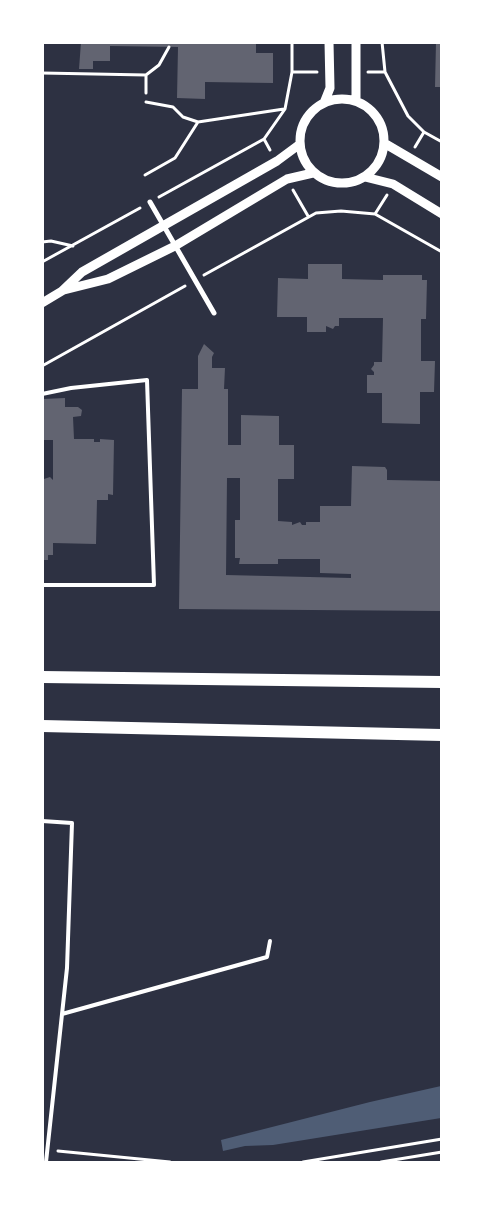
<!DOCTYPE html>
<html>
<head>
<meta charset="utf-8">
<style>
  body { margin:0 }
  #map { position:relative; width:484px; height:1205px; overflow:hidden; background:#2d3142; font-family:"PT Serif",serif }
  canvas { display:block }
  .frame { position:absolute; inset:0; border:44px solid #fff; pointer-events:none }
</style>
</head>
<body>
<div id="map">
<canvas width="484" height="1205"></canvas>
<div class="frame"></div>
</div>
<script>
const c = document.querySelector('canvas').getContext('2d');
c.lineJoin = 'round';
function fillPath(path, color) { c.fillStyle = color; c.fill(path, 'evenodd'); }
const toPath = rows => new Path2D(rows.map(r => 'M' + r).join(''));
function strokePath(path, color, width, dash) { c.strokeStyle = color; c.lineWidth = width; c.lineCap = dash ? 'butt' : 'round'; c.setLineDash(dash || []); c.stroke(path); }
fillPath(toPath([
  [441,1086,441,1118,273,1145,245,1146,223,1151,221,1140,370,1102]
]), '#4f5d75');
fillPath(toPath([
  [81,42,264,42,264,44,256,44,256,53,273,53,273,83,205,82,205,99,177,98,178,47,110,46,110,61,93,61,93,69,79,69],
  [436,42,442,42,442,87,435,87],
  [308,264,342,264,342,279,383,280,383,275,422,275,422,280,427,280,426,319,421,319,421,361,435,361,434,392,420,392,420,424,382,423,382,393,367,393,367,375,374,375,374,372,371,369,374,365,374,362,382,362,383,318,339,318,339,326,335,326,333,329,326,326,326,332,307,332,307,317,277,317,278,278,308,279],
  [204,344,214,353,212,357,212,368,225,368,224,389,228,389,228,445,241,445,241,415,279,416,279,445,294,445,294,479,278,479,278,521,292,522,292,525,300,522,302,525,306,525,306,522,320,522,320,506,351,506,352,466,385,467,387,470,387,480,442,481,442,611,179,609,182,389,198,389,198,356],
  [227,478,240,478,240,520,235,520,235,558,240,558,239,564,278,564,278,559,320,559,320,573,351,574,351,578,226,575],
  [65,398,65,407,78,407,82,410,81,416,73,417,74,439,94,439,94,442,100,442,100,439,114,440,113,495,108,494,108,500,97,500,96,544,53,543,53,555,48,555,48,560,42,560,42,477,44,479,50,477,53,480,53,440,43,440,43,399]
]), '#626471');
strokePath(toPath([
  [382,42,385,72,408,116,424,132,442,142],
  [292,72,317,72],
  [368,72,385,72],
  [42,73,146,75,146,93],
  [146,75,159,65,169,47],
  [146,102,173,107,183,117,198,122,284,109],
  [264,139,270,150],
  [415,147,424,132],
  [145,175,175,158,198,122],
  [293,190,308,216],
  [159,197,264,139,285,109,292,72,292,42],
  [375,214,387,195],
  [42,242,51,241,73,246],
  [42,262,140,208],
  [204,275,316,213,341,211,375,214,442,252],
  [42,366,185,286],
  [58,1151,170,1162],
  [303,1162,442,1139],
  [381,1162,442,1152]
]), '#fff', 3);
strokePath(toPath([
  [42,394,71,388,147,380,154,585,42,585],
  [42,821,72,823,67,968,46,1162],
  [62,1014,267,957,270,941]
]), '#fff', 4);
strokePath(toPath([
  [150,202,214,313]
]), '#fff', 5);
strokePath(toPath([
  '300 141a42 42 0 1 1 84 0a42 42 0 1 1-84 0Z',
  [356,101,356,42],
  [324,103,330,88,329,42],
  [384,143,442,177],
  [365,177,393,184,442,214],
  [64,290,108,279,175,246,287,179,313,173],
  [42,303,62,291,82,272,277,161,300,144]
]), '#fff', 9);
strokePath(toPath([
  [42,677,442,682],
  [42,726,442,735]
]), '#fff', 12);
</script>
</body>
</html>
